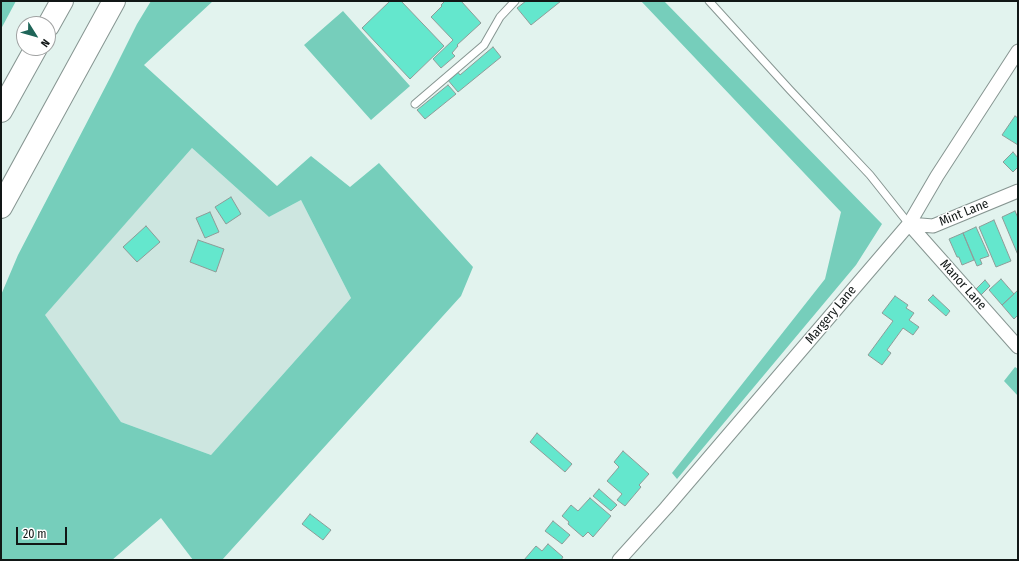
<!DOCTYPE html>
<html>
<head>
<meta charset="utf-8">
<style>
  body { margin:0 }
  #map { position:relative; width:1019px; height:561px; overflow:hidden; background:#e2f3ee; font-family:"Fira Sans Condensed",sans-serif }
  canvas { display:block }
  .frame { position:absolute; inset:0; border:2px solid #111716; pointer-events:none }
  .north { position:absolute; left:16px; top:16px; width:40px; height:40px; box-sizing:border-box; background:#fff; border:1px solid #a0a2a2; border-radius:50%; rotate:127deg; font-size:11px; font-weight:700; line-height:16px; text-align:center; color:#111716 }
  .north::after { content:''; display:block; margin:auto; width:14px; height:18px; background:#1f6558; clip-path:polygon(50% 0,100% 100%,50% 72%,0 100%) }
  .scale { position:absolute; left:16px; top:527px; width:51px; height:18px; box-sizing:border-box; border:2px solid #111716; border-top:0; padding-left:5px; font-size:12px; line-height:14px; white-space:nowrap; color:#111716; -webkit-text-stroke:3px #fff; paint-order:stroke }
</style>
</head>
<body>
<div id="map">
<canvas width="1019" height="561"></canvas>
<div class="frame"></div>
<div class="north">N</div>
<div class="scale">20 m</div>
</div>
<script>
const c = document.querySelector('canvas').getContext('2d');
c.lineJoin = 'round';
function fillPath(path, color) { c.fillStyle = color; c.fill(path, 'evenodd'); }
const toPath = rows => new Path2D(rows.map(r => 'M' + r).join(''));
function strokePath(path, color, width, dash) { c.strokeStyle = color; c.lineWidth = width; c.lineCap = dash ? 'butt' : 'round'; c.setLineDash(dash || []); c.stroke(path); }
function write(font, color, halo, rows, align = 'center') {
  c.font = font + ' "Fira Sans Condensed",sans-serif'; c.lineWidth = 3; c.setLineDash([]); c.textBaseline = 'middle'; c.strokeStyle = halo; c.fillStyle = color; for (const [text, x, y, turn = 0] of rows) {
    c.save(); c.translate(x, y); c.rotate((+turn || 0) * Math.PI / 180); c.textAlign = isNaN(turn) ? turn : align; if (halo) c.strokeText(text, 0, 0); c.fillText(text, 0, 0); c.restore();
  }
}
fillPath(toPath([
  [192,148,269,217,301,200,351,298,211,455,121,422,44,315]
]), '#cde6e0');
fillPath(toPath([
  [1,1,16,1,1,29],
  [151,1,213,1,144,65,277,186,311,156,350,187,379,163,473,267,461,296,222,560,193,560,161,518,112,560,1,560,1,295,18,255,111,76,137,24],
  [192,148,269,217,301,200,351,298,211,455,121,422,45,315],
  [641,1,664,1,882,224,856,265,677,479,672,473,825,279,841,212],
  [343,11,410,86,371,120,304,45],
  [1015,367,1018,369,1018,396,1004,381]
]), '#76cebb');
const building = toPath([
  [390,1,401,1,444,46,410,79,362,28,390,1],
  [445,1,461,1,481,23,457,45,458,46,452,53,455,56,441,68,433,59,453,40,431,17,442,6,441,5,445,1],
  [526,1,561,1,531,25,517,8,526,1],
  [493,47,501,57,458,92,447,79,457,71,460,75,493,47],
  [448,85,456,94,425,119,417,110,448,85],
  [1015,116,1018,118,1018,145,1002,135,1015,116],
  [1013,152,1018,158,1018,167,1013,172,1003,162,1013,152],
  [231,197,241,214,226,224,215,207,231,197],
  [1015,211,1018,218,1018,255,1002,217,1015,211],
  [210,212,219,232,205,238,196,218,210,212],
  [994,220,1011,261,996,267,979,227,994,220],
  [146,226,160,242,137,262,123,247,146,226],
  [976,227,989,256,980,259,982,264,977,266,963,233,976,227],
  [963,233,974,260,962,265,959,257,957,257,949,239,963,233],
  [198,240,224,249,216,272,190,262,198,240],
  [1001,279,1014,294,1002,305,989,290,1001,279],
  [985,280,990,286,981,295,976,289,985,280],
  [1018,290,1018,315,1014,319,1002,305,1018,290],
  [933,295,950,311,946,316,928,300,933,295],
  [895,296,908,305,906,308,914,313,909,320,919,327,913,335,903,328,887,350,891,353,882,365,868,355,893,321,882,313,895,296],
  [537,433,572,464,565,472,530,442,537,433],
  [623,451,649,474,639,485,641,487,625,506,617,500,622,494,607,481,619,467,614,462,623,451],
  [599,489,617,505,611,511,593,496,599,489],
  [590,498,611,516,593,537,588,532,583,537,568,524,569,522,562,516,571,505,578,511,590,498],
  [310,514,331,530,323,540,302,524,310,514],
  [553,521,570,535,562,544,545,531,553,521],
  [548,544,563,557,561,560,524,560,536,546,542,551,548,544]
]);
fillPath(building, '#64e7cd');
strokePath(building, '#8d9c98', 1);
const lane = toPath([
  [709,1,790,90,870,175,909,224],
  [415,104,484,45,500,17,515,1]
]);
const street = toPath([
  [909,224,1018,347],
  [909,224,933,226,1018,191],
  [619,560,666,508,909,224,937,176,1018,51]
]);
const highway = toPath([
  [48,26,62,1],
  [1,111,36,48],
  [1,207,114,1]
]);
strokePath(lane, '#869591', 9);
strokePath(street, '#869591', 15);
strokePath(highway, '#869591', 24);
strokePath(lane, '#fff', 7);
strokePath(street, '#fff', 13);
strokePath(highway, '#fff', 22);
write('13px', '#111716', '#fff', [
  ["Mint Lane",964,213,-22],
  ["Manor Lane",963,285,48],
  ["Margery Lane",831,315,-50]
]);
</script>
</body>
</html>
